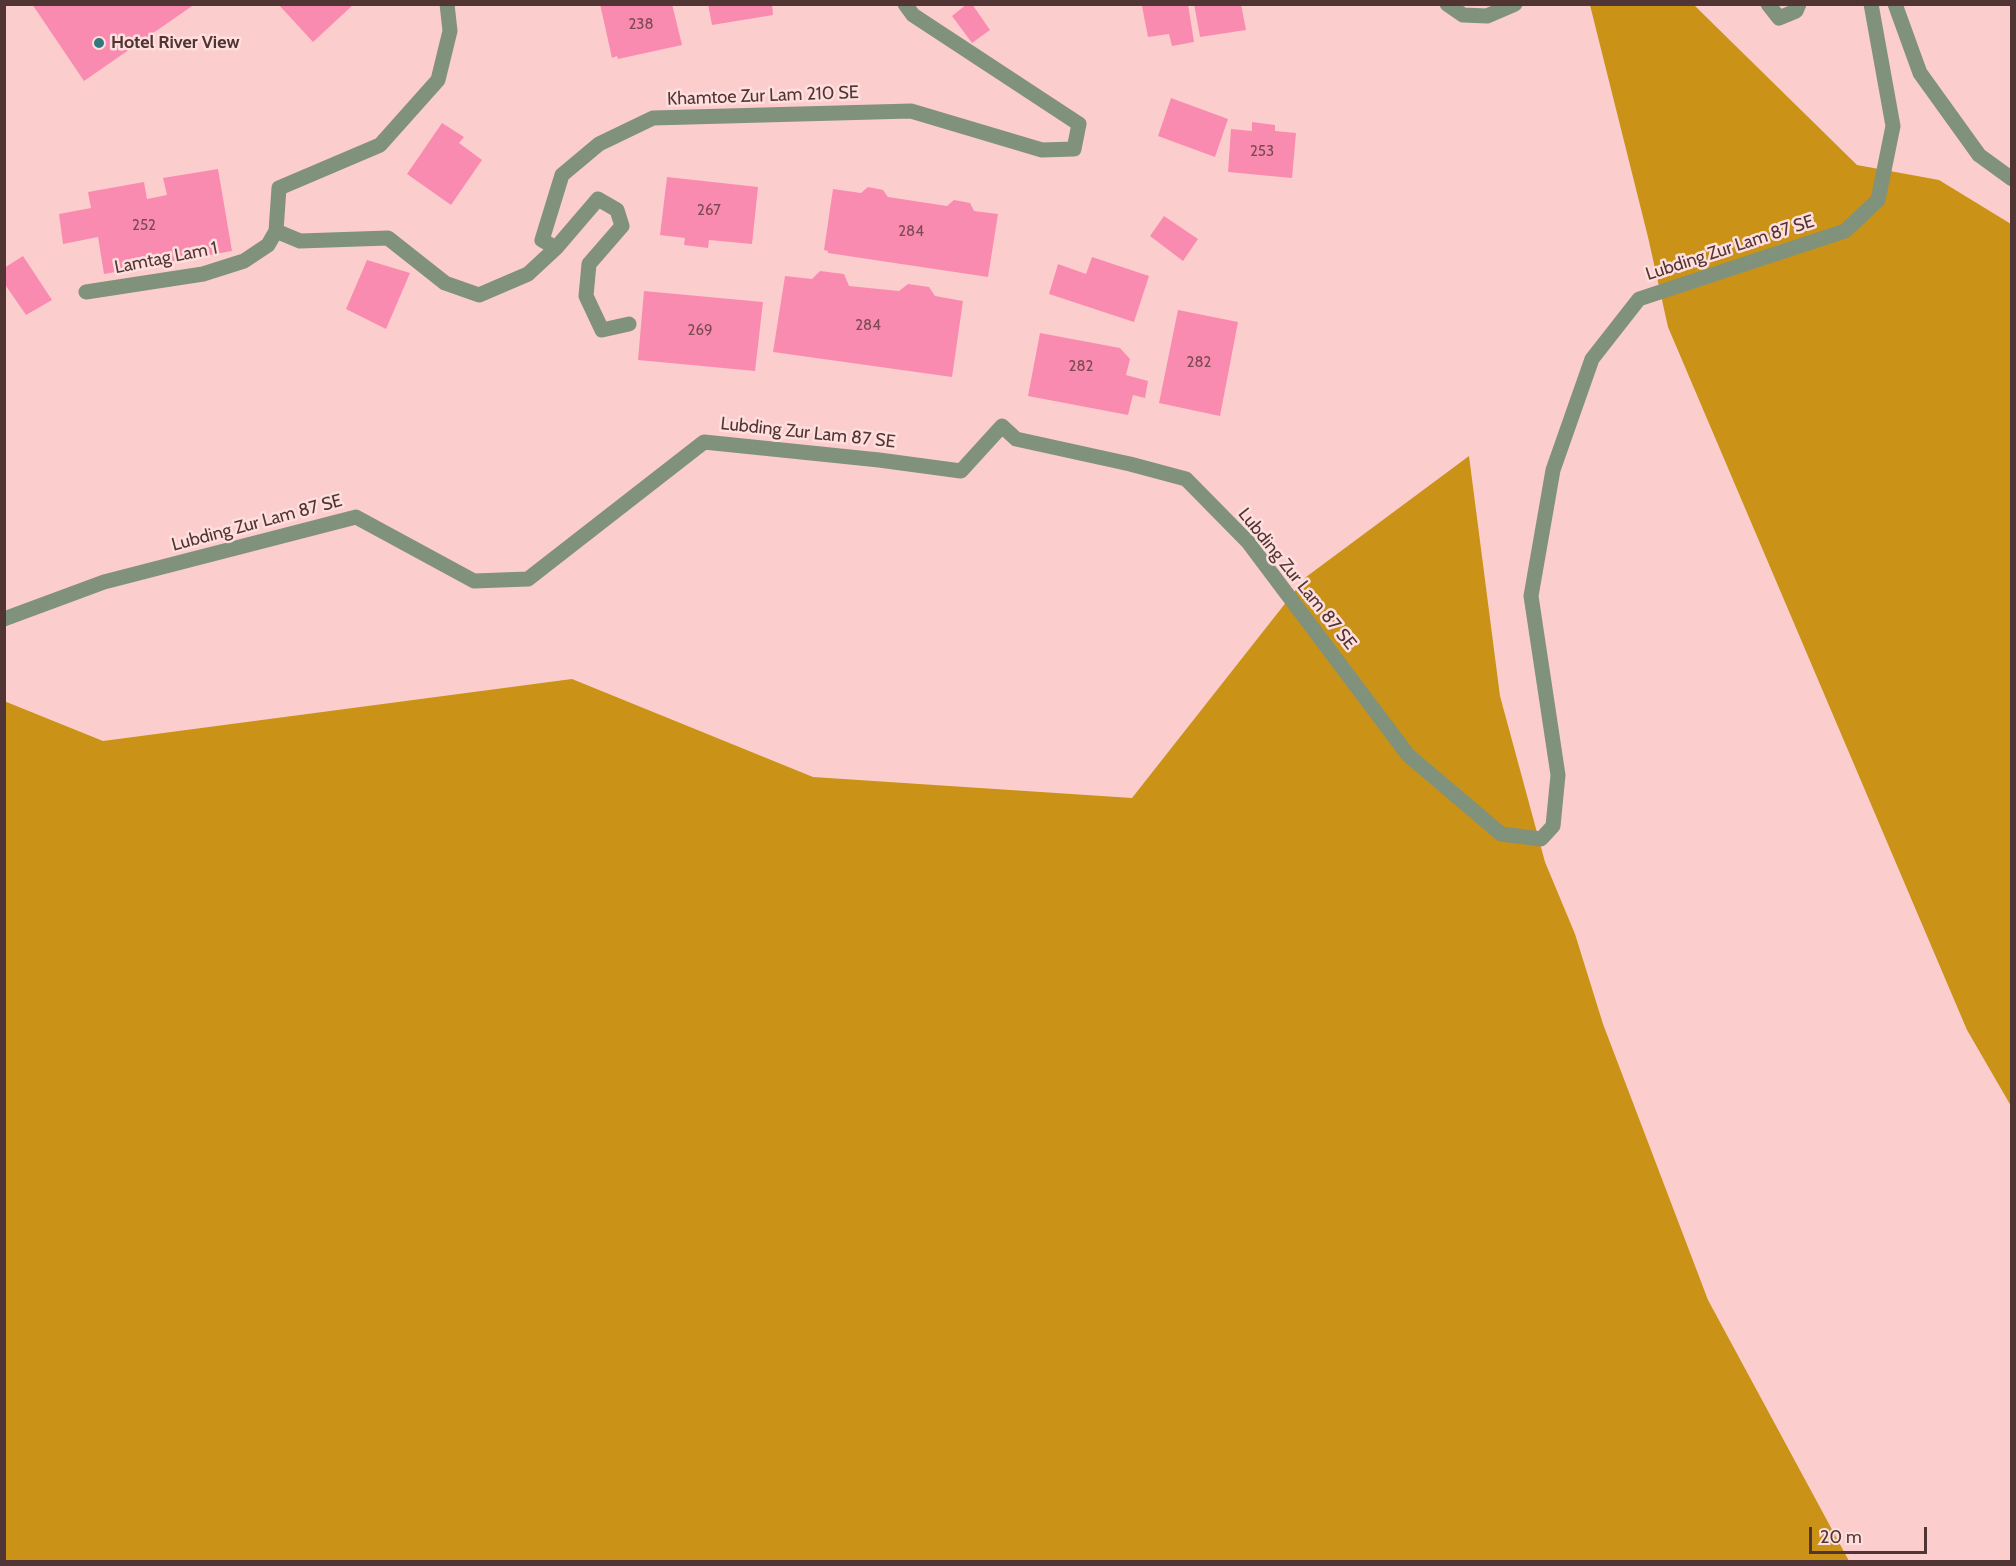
<!DOCTYPE html>
<html>
<head>
<meta charset="utf-8">
<style>
  body { margin:0 }
  #map { position:relative; width:2016px; height:1566px; overflow:hidden; background:#fbcecd; font-family:Cabin,sans-serif }
  canvas { display:block }
  .frame { position:absolute; inset:0; border:6px solid #513434; pointer-events:none }
  .scale { position:absolute; left:1809px; top:1527px; width:118px; height:27px; box-sizing:border-box; border:3px solid #513434; border-top:0; padding-left:8px; font-size:18px; line-height:21px; white-space:nowrap; color:#513434; -webkit-text-stroke:4px #fedfde; paint-order:stroke }
</style>
</head>
<body>
<div id="map">
<canvas width="2016" height="1566"></canvas>
<div class="frame"></div>
<div class="scale">20 m</div>
</div>
<script>
const c = document.querySelector('canvas').getContext('2d');
c.lineJoin = 'round';
function fillPath(path, color) { c.fillStyle = color; c.fill(path, 'evenodd'); }
const toPath = rows => new Path2D(rows.map(r => 'M' + r).join(''));
function strokePath(path, color, width, dash) { c.strokeStyle = color; c.lineWidth = width; c.lineCap = dash ? 'butt' : 'round'; c.setLineDash(dash || []); c.stroke(path); }
function write(font, color, halo, rows, align = 'center') {
  c.font = font + ' Cabin,sans-serif'; c.lineWidth = 5; c.setLineDash([]); c.textBaseline = 'middle'; c.strokeStyle = halo; c.fillStyle = color; for (const [text, x, y, turn = 0] of rows) {
    c.save(); c.translate(x, y); c.rotate((+turn || 0) * Math.PI / 180); c.textAlign = isNaN(turn) ? turn : align; if (halo) c.strokeText(text, 0, 0); c.fillText(text, 0, 0); c.restore();
  }
}
fillPath(toPath([
  [1590,5,1694,5,1857,165,1939,180,2011,224,2011,1106,1967,1030,1668,327,1648,237],
  [1469,456,1500,696,1545,862,1575,934,1603,1024,1708,1300,1849,1561,5,1561,4,701,103,741,572,679,813,777,1132,798,1306,577]
]), '#ca9217');
fillPath(toPath([
  [32,4,195,4,84,81],
  [278,4,354,4,313,42],
  [600,4,672,4,682,45,618,59,617,56,612,58],
  [708,4,772,4,773,15,712,25],
  [967,4,972,4,990,30,972,43,952,16],
  [1154,4,1188,4,1194,42,1172,46,1169,34,1148,37,1142,6],
  [1194,4,1241,4,1246,30,1200,37],
  [1171,98,1228,119,1215,157,1158,136],
  [1252,122,1275,125,1275,131,1296,133,1292,178,1228,172,1231,129,1252,131],
  [442,123,464,137,459,143,482,160,451,205,407,174],
  [218,169,232,251,104,274,98,237,63,244,59,214,91,208,88,192,144,182,147,199,167,195,163,178],
  [667,177,758,187,752,244,709,240,708,248,684,245,685,238,660,235],
  [868,187,883,190,888,197,947,206,954,200,970,203,974,211,998,214,988,277,828,253,828,251,824,250,833,189,861,193],
  [1164,216,1198,239,1183,261,1150,236],
  [23,256,52,300,26,315,4,283,4,268],
  [1092,257,1149,276,1134,322,1049,294,1058,264,1086,274],
  [367,260,410,273,386,329,346,309],
  [820,271,844,274,849,286,899,291,908,284,929,287,935,296,963,301,952,377,773,352,785,276,812,279],
  [644,291,763,302,755,371,638,360],
  [1178,310,1238,322,1220,416,1159,403],
  [1040,333,1120,348,1130,359,1126,375,1148,381,1145,398,1133,395,1128,415,1028,396]
]), '#fa8bb0');
strokePath(toPath([
  [447,4,450,31,438,80,380,145,279,188,276,231,300,241,388,238,445,283,479,295,528,274,556,248],
  [1447,4,1463,15,1487,16,1515,4],
  [1768,4,1779,18,1796,11,1799,4],
  [1895,4,1920,73,1979,155,2012,179],
  [86,292,203,274,244,261,268,245,276,231],
  [629,324,602,330,586,296,589,264,622,226,617,210,598,199,556,248,542,240,562,175,599,144,653,118,911,111,1042,150,1074,149,1079,124,913,15,905,4],
  [4,619,104,582,356,517,474,581,528,579,704,442,879,460,961,471,1002,426,1016,439,1130,464,1186,479,1248,542,1408,755,1501,834,1541,839,1553,826,1558,775,1531,596,1553,470,1592,359,1639,299,1845,231,1878,200,1893,126,1871,4]
]), '#80927c', 15);
for (const [x, y, r, color] of [
  [99,43,6,"#30797d"]
]) { const dot = new Path2D(); dot.arc(x, y, r, 0, 2 * Math.PI); c.fillStyle = color; c.fill(dot); strokePath(dot, '#fedfde', 2); }
write('15px', '#7b4a53', null, [
  ["238",641,25],
  ["253",1262,152],
  ["267",709,211],
  ["252",144,226],
  ["284",911,232],
  ["284",868,326],
  ["269",700,331],
  ["282",1199,363],
  ["282",1081,367]
]);
write('bold 18px', '#513434', '#fedfde', [
  ["Hotel River View",111,43]
], 'left');
write('18px', '#513434', '#fedfde', [
  ["Khamtoe Zur Lam 210 SE",763,96,-2],
  ["Lubding Zur Lam 87 SE",1730,248,-18],
  ["Lamtag Lam 1",166,258,-11],
  ["Lubding Zur Lam 87 SE",808,433,6],
  ["Lubding Zur Lam 87 SE",257,523,-15],
  ["Lubding Zur Lam 87 SE",1297,579,51]
]);
</script>
</body>
</html>
